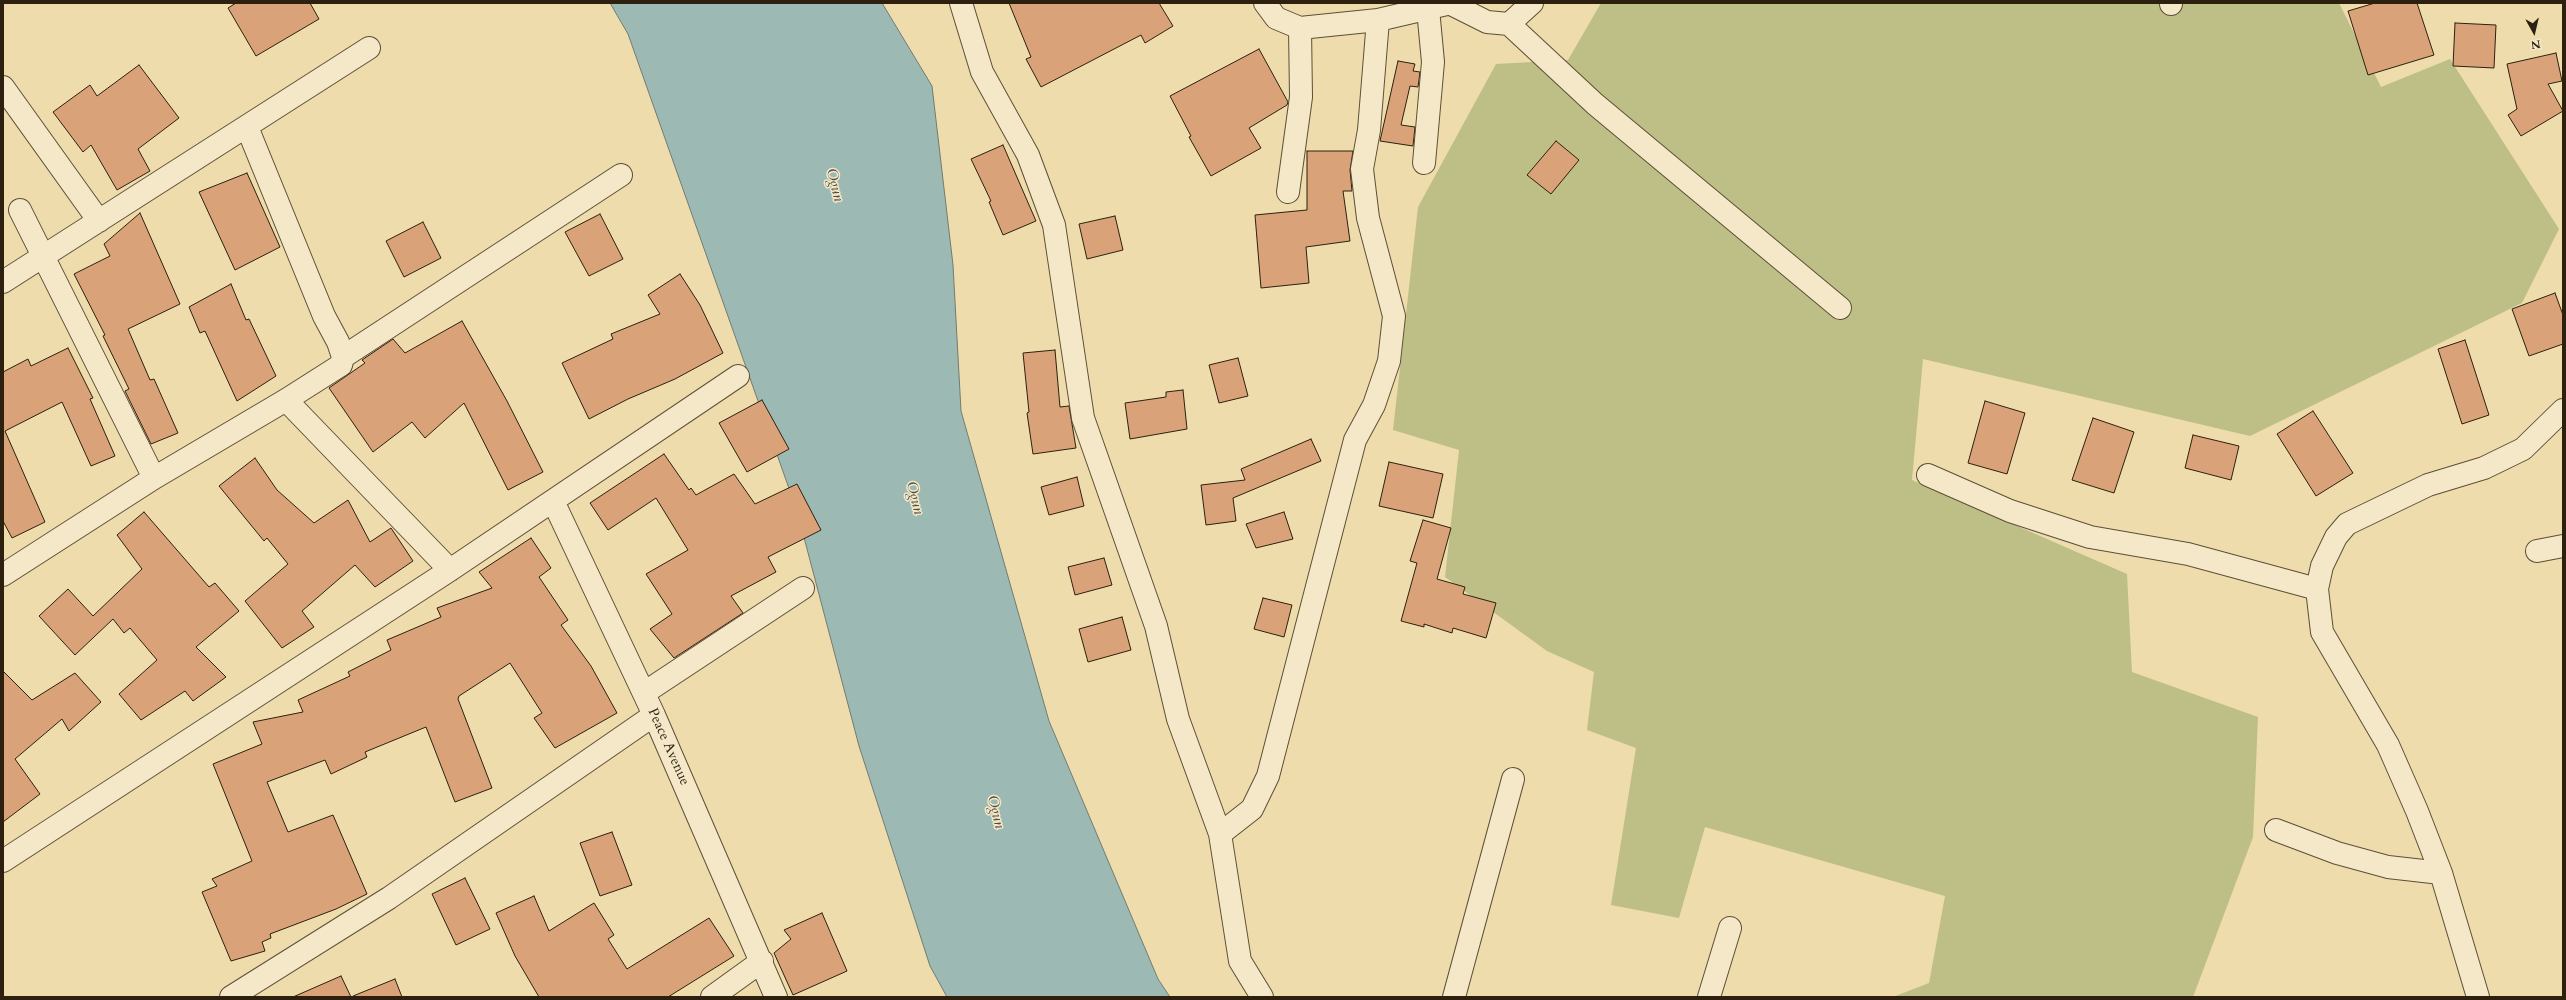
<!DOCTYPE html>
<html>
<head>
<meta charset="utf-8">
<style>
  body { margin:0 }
  #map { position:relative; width:2566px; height:1000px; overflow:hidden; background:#eedcac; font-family:Cardo,serif }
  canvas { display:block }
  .frame { position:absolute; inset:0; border:4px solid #2d200f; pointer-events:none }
  .north { position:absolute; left:2514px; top:12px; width:40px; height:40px; -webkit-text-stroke:3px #f4e8c9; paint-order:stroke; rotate:172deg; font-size:11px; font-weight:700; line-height:16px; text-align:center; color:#2d200f }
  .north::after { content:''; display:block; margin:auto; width:14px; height:18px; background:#2d200f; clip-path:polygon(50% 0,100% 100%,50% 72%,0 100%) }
</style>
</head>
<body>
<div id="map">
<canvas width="2566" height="1000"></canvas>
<div class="frame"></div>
<div class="north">N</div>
</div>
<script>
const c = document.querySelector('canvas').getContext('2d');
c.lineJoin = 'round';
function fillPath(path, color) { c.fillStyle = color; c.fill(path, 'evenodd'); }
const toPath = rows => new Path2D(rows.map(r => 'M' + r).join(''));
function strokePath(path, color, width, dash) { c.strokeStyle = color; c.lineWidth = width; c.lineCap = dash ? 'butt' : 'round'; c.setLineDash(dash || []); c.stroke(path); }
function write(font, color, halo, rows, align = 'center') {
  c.font = font + ' Cardo,serif'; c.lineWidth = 3; c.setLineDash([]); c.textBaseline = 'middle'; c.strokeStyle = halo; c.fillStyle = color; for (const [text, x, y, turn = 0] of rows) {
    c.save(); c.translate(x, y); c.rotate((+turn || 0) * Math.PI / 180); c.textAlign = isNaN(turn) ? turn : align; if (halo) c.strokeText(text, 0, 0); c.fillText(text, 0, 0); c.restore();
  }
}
fillPath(toPath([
  [1601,3,2339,3,2381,87,2450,59,2559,229,2522,303,2250,436,1923,359,1912,480,2127,574,2132,672,2258,717,2253,837,2193,997,1893,997,1929,983,1945,896,1705,827,1679,918,1611,905,1636,748,1587,730,1594,672,1547,651,1445,577,1459,450,1393,430,1418,207,1496,64,1568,60]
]), '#bdbf86');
const water = toPath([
  [610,3,882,3,932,86,953,265,961,411,1049,721,1158,979,1170,997,947,997,930,966,859,746,797,511,628,34,610,3]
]);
fillPath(water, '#9cb9b3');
strokePath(water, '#707c71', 1);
const building = toPath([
  [236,3,310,3,319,19,256,56,228,8,236,3],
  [1009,3,1159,3,1173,26,1145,43,1141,35,1041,87,1026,59,1031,57,1009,3],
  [2375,3,2417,3,2434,55,2368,75,2348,11,2375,3],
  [2455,23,2496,25,2494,68,2453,66,2455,23],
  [1259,49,1288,102,1287,105,1249,128,1261,148,1211,176,1189,137,1191,136,1170,96,1259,49],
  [2556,53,2562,81,2548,84,2563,111,2521,136,2508,115,2517,109,2507,64,2556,53],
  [1398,61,1415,64,1413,71,1420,72,1418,87,1410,86,1401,125,1415,127,1413,146,1380,141,1398,61],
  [139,65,179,118,138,149,150,171,117,190,91,145,83,152,53,112,90,85,97,96,139,65],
  [1556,141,1579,160,1551,194,1527,175,1556,141],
  [1003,145,1036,221,1003,235,989,202,991,201,971,159,1003,145],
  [1307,151,1353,151,1350,170,1352,191,1343,191,1350,241,1306,247,1309,283,1261,288,1255,215,1307,210,1307,151],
  [247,173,280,247,235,270,199,192,247,173],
  [140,213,180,304,128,329,150,380,154,379,178,433,151,444,125,391,129,389,103,336,105,335,74,274,110,256,104,244,140,213],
  [600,214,623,259,589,276,565,232,600,214],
  [1115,216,1123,250,1087,259,1079,224,1115,216],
  [423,222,441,258,404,277,386,241,423,222],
  [680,274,700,305,723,353,675,379,628,399,589,419,562,363,613,339,611,334,660,314,648,295,680,274],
  [231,284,246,320,249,319,276,376,237,401,205,331,200,333,189,307,231,284],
  [2555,293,2563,315,2563,344,2529,356,2512,309,2555,293],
  [462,321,507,401,543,472,508,490,464,403,425,438,412,422,373,452,329,388,365,363,362,360,393,339,405,353,462,321],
  [2465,340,2489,415,2462,424,2438,349,2465,340],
  [68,348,93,398,90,399,115,456,91,466,62,402,5,431,45,522,12,538,3,521,3,372,28,359,31,366,68,348],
  [1055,350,1060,407,1069,406,1076,448,1033,454,1027,413,1029,412,1023,353,1055,350],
  [1238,358,1248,396,1219,403,1209,365,1238,358],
  [1183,390,1187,429,1130,439,1125,403,1166,397,1166,392,1183,390],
  [762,400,789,449,747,472,719,423,762,400],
  [1985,401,2025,413,2007,474,1968,463,1985,401],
  [2313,411,2353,473,2316,496,2277,434,2313,411],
  [2093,418,2134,432,2114,493,2072,480,2093,418],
  [2193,435,2239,446,2231,480,2185,468,2193,435],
  [1311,439,1321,461,1233,498,1236,521,1206,525,1201,485,1245,480,1241,469,1311,439],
  [664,454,689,490,691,488,696,495,734,474,755,504,797,484,821,530,768,557,776,572,731,596,743,613,674,658,650,629,672,614,646,574,688,550,656,498,608,530,590,503,664,454],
  [255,458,277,490,314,523,348,500,370,542,391,528,413,561,375,587,355,565,302,611,314,627,282,648,245,601,288,564,267,538,264,541,219,486,255,458],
  [1389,462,1443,474,1433,518,1379,506,1389,462],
  [1077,477,1084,506,1049,515,1041,487,1077,477],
  [144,512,209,587,215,583,239,611,196,647,226,677,193,701,185,691,141,720,119,694,157,660,130,628,124,633,113,619,75,655,39,616,68,589,93,616,142,569,117,535,144,512],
  [1284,512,1293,539,1256,548,1246,524,1284,512],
  [1423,520,1451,528,1437,579,1465,587,1463,594,1496,603,1486,638,1453,628,1452,633,1424,624,1424,627,1401,621,1417,563,1410,561,1423,520],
  [531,538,551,568,539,577,568,620,561,625,591,666,617,713,555,748,534,718,542,713,510,663,459,696,458,699,492,788,455,802,426,727,365,752,367,757,331,774,325,760,267,782,288,832,333,815,367,894,336,909,270,934,271,938,262,942,265,951,231,961,202,892,217,886,212,879,252,861,213,764,262,744,253,722,303,712,298,700,350,676,348,672,391,650,387,640,441,617,437,608,492,588,479,572,531,538],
  [1104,558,1112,585,1075,595,1068,567,1104,558],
  [1263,598,1292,605,1284,637,1254,629,1263,598],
  [1122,617,1131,650,1088,662,1079,629,1122,617],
  [3,671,32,700,75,673,101,702,69,731,62,719,15,759,40,794,3,822,3,671],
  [612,832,632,885,600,896,580,843,612,832],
  [465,878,490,929,456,945,432,894,465,878],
  [534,896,549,931,594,903,614,935,608,939,627,969,709,918,734,956,668,997,539,997,515,956,496,913,534,896],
  [822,913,847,971,793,995,774,953,791,939,784,930,822,913],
  [341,976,351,997,293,997,341,976],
  [395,979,402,997,353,997,353,996,395,979]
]);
fillPath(building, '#d9a278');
strokePath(building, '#2d200f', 1);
const minor = toPath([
  [961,3,982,72,1028,155,1054,225,1083,418,1156,626,1178,719,1220,834,1240,961,1262,997],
  [1265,3,1276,18,1300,28,1378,20,1451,3],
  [2171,3,2171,4],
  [1451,4,1487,22,1509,24,1532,3],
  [1509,24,1595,104,1840,308],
  [3,87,99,221],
  [1424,163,1433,62,1428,9],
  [1288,192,1301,97,1300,28],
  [20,210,154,478],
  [3,282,369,48],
  [343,357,621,175],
  [286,400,450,570],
  [1928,475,2010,511,2090,537,2188,554,2317,589],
  [553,501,654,715,776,997],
  [2537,551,2563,546],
  [3,575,154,478,286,400,341,365,343,357,338,342,324,316,247,127],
  [644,693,803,588],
  [2276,830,2337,853,2388,867,2441,873],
  [1220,834,1252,809,1268,776,1355,440,1374,405,1389,361,1394,316,1368,218,1362,169,1369,130,1378,20],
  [3,861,450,570,738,376],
  [231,997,389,898,654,715],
  [712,997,762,961],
  [1454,997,1513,779],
  [1709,997,1730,928],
  [2478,997,2441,873,2417,811,2388,745,2322,632,2317,589,2322,566,2336,537,2347,524,2428,485,2484,468,2523,449,2563,410]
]);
strokePath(minor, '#5d4f36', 24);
strokePath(minor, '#f4e8c9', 22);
write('14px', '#2d200f', '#f4e8c9', [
  ["Peace Avenue",668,747,66]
]);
write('italic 15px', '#4e4e40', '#f4e8c9', [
  ["Ogun",834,185,76],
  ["Ogun",914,498,76],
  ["Ogun",995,812,76]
]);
</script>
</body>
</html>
